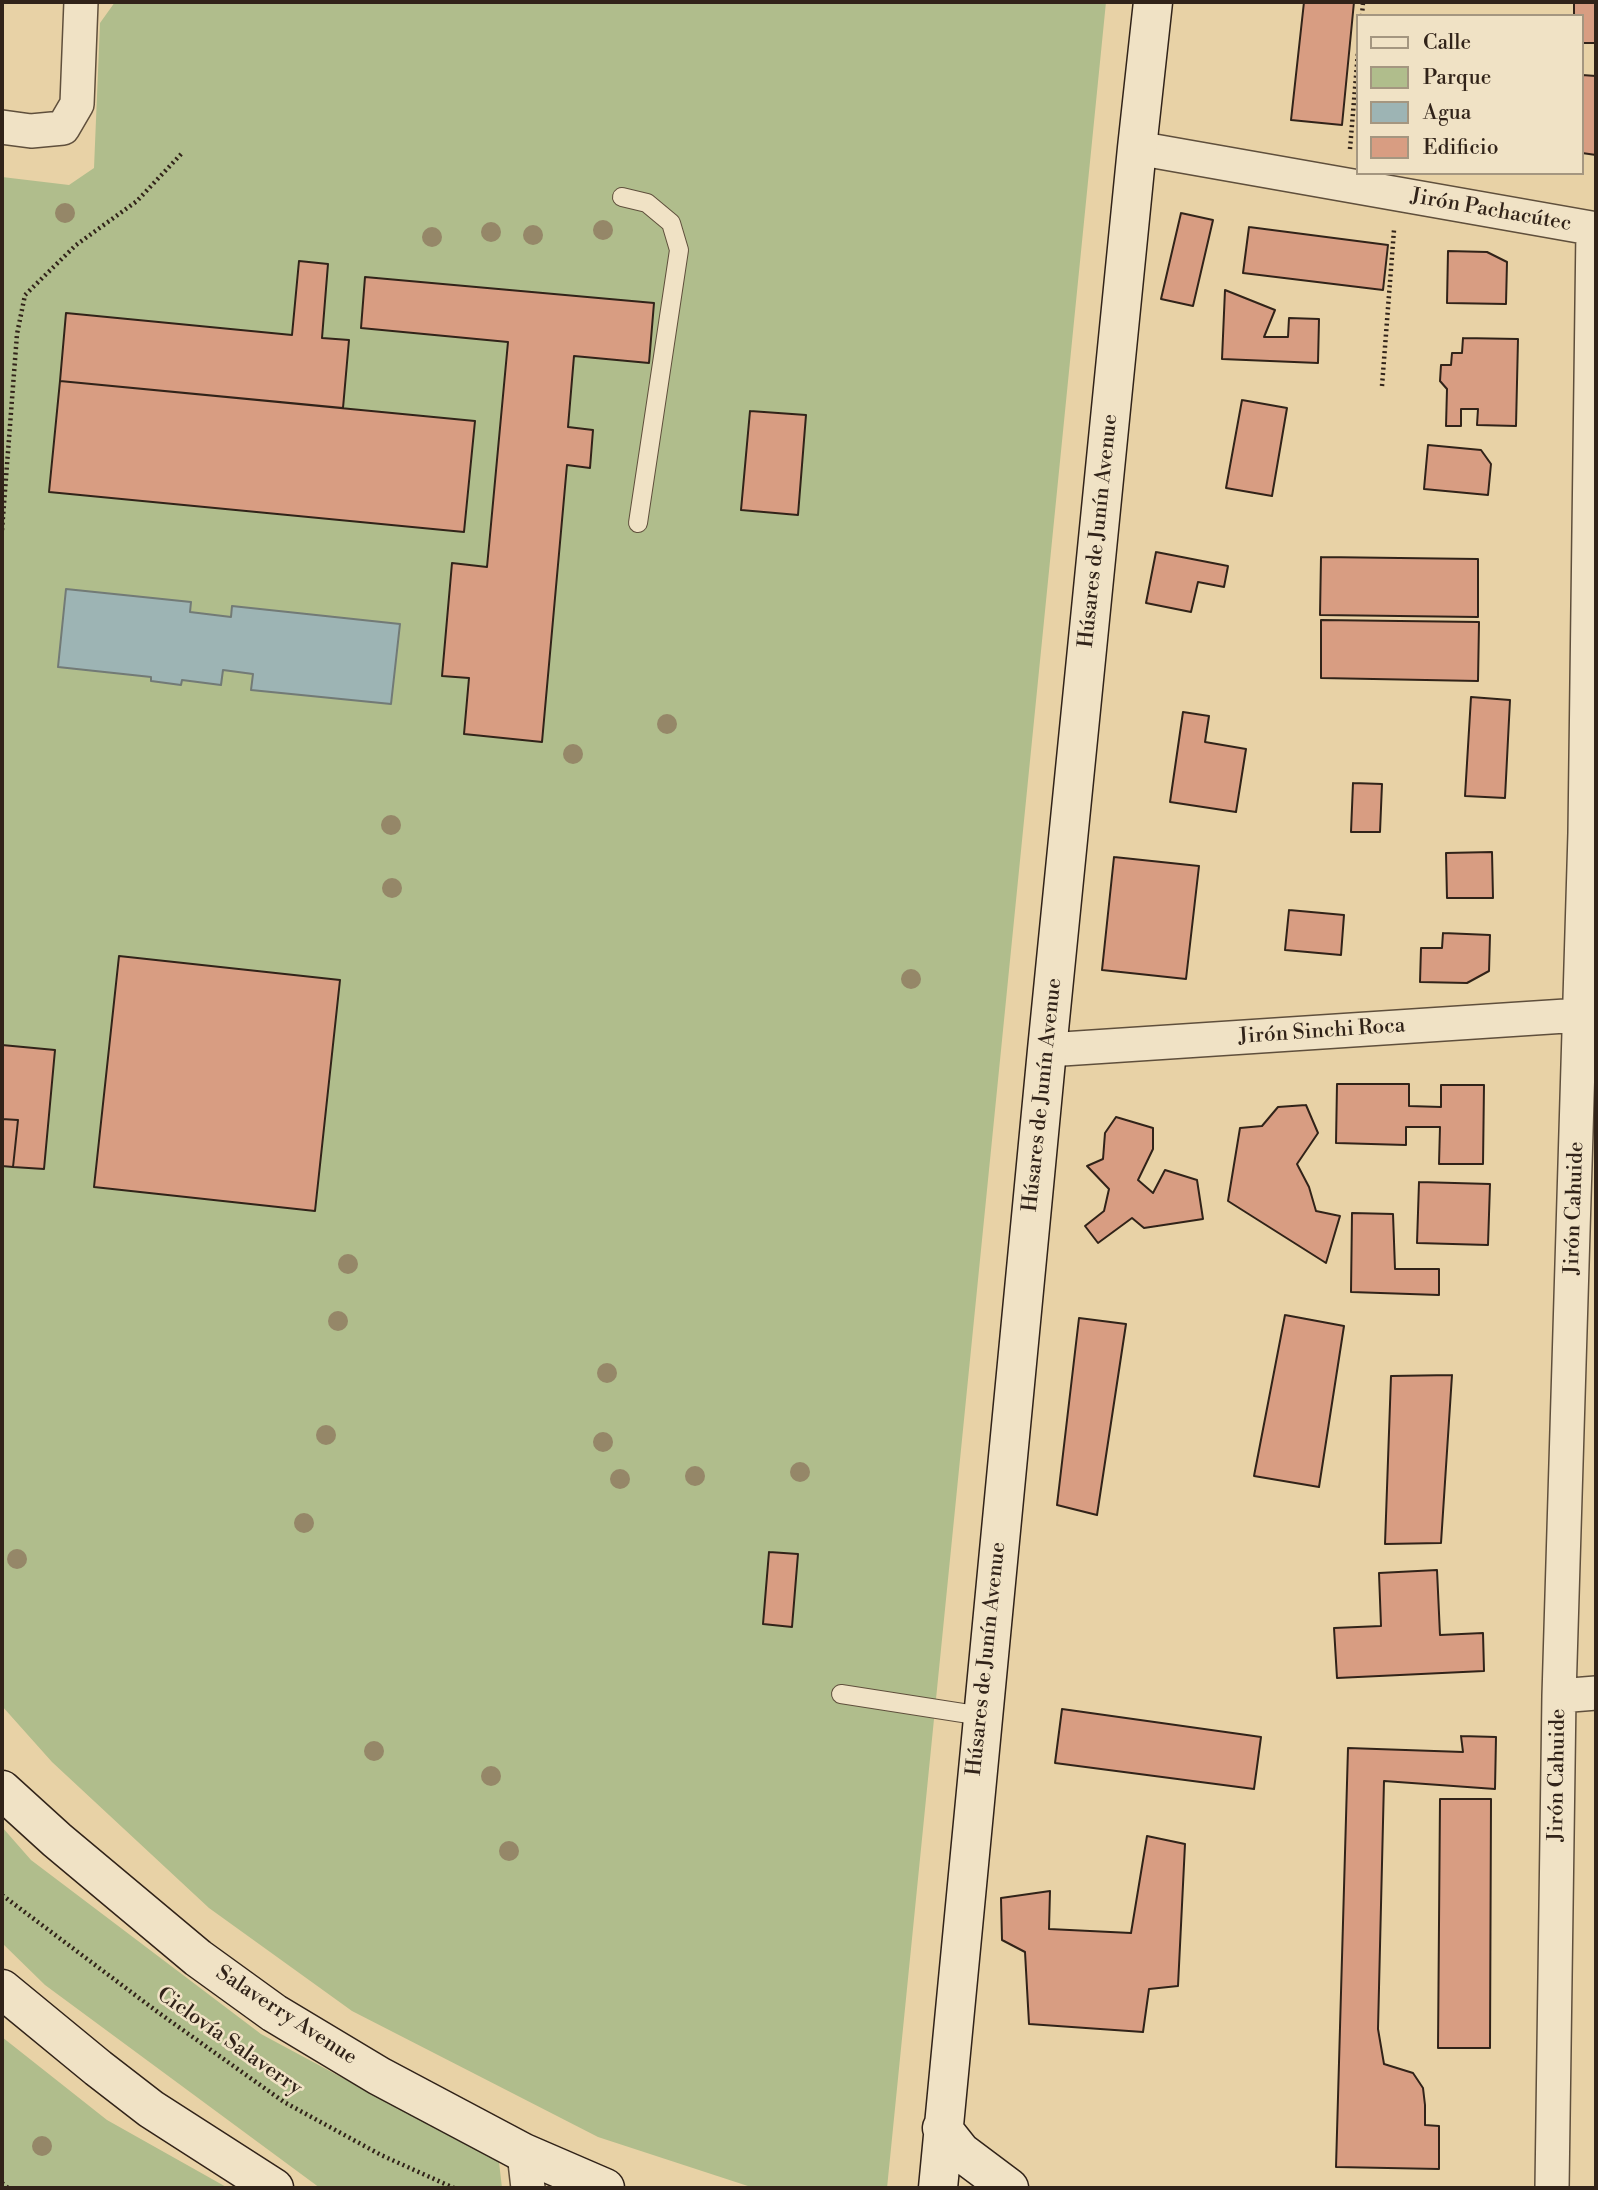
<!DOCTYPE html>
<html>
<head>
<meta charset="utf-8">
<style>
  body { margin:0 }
  #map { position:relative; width:1598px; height:2190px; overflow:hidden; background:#e8d2a6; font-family:"Libre Bodoni",serif }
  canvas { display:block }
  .frame { position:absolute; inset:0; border:4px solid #312319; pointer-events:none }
  .legend { position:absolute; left:1356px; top:14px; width:228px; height:161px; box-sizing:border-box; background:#f0e2c5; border:2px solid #a49680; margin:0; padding:9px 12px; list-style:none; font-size:21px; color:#312319 }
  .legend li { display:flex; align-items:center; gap:14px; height:35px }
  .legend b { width:35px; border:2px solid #a49680 }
</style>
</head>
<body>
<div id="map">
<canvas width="1598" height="2190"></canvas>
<div class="frame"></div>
<ul class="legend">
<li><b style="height:9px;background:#f0e2c5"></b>Calle</li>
<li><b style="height:19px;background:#b0bd8c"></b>Parque</li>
<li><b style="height:19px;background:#9db4b4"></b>Agua</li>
<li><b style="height:19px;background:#d89d82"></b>Edificio</li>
</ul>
</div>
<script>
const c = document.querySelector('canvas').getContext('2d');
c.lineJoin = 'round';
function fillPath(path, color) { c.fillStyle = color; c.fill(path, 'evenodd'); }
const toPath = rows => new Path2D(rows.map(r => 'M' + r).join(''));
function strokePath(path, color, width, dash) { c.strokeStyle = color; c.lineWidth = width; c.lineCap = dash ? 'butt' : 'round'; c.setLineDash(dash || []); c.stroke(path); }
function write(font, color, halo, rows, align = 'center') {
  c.font = font + ' "Libre Bodoni",serif'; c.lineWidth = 5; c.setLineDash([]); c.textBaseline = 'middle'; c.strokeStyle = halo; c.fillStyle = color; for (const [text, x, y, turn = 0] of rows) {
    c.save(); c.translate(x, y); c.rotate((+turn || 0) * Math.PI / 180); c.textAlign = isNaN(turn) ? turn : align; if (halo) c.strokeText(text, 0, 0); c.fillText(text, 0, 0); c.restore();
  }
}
fillPath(toPath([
  [115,2,1106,2,887,2188,754,2188,598,2137,352,2011,209,1908,52,1762,2,1706,2,177,69,185,94,168,100,23],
  [2,1827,31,1860,261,2034,499,2162,502,2188,320,2188,45,1985,2,1943],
  [2,2037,107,2120,228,2188,2,2188]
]), '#b0bd8c');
const water = toPath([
  [66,589,191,602,190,612,231,617,232,606,400,624,391,704,251,690,253,674,223,670,221,685,182,680,181,685,151,681,151,677,58,667,66,589]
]);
fillPath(water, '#9db4b4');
strokePath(water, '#727a76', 2);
const building = toPath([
  [1304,2,1354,2,1342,125,1291,120,1304,2],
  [1574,2,1596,2,1596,43,1582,43,1582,16,1574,16,1574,2],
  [1582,75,1596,76,1596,155,1582,153,1582,75],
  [1181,213,1213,220,1193,306,1161,299,1181,213],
  [1249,227,1388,245,1383,290,1243,273,1249,227],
  [1448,251,1487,252,1507,262,1506,304,1447,303,1448,251],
  [299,261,328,264,322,338,349,340,343,408,60,381,66,313,292,335,299,261],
  [365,277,654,303,649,363,574,356,568,427,593,430,590,468,567,465,542,742,464,734,469,678,442,676,452,563,487,567,508,342,361,328,365,277],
  [1225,290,1275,310,1264,337,1288,337,1289,318,1319,319,1318,363,1222,359,1225,290],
  [1463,338,1518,339,1516,426,1477,425,1478,409,1461,409,1461,426,1446,426,1447,389,1440,381,1441,365,1451,365,1452,353,1462,353,1463,338],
  [60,381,475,421,464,532,49,492,60,381],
  [1242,400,1287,408,1272,496,1226,488,1242,400],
  [750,411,806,415,798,515,741,510,750,411],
  [1428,445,1481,450,1491,464,1488,495,1424,489,1428,445],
  [1156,552,1228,566,1224,587,1198,582,1191,612,1146,603,1156,552],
  [1321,557,1478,559,1478,617,1320,615,1321,557],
  [1321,620,1479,622,1478,681,1321,678,1321,620],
  [1471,697,1510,700,1505,798,1465,796,1471,697],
  [1183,712,1209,716,1205,742,1246,749,1236,812,1170,802,1183,712],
  [1353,783,1382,784,1380,832,1351,832,1353,783],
  [1492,852,1493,898,1447,898,1446,853,1492,852],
  [1114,857,1199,866,1186,979,1102,970,1114,857],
  [1289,910,1344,915,1341,955,1285,950,1289,910],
  [1443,933,1490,935,1489,971,1467,983,1420,982,1421,948,1442,948,1443,933],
  [119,956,340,980,315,1211,94,1187,119,956],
  [2,1045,55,1050,44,1169,13,1167,18,1120,2,1119,2,1045],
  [1337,1084,1409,1084,1409,1106,1441,1107,1441,1085,1484,1085,1483,1164,1439,1164,1440,1127,1406,1127,1406,1145,1336,1143,1337,1084],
  [1306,1105,1318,1133,1297,1164,1309,1187,1316,1211,1340,1216,1326,1263,1228,1201,1240,1128,1262,1126,1278,1107,1306,1105],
  [1116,1117,1153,1128,1153,1149,1138,1180,1153,1193,1165,1170,1197,1180,1203,1219,1144,1228,1132,1218,1098,1243,1085,1226,1104,1211,1109,1189,1087,1166,1103,1159,1105,1133,1116,1117],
  [2,1119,18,1120,13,1167,2,1166,2,1119],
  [1419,1182,1490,1184,1488,1245,1417,1243,1419,1182],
  [1352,1213,1393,1214,1395,1269,1439,1269,1439,1295,1351,1292,1352,1213],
  [1285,1315,1344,1326,1319,1487,1254,1476,1285,1315],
  [1079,1318,1126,1324,1097,1515,1057,1505,1079,1318],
  [1452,1375,1441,1543,1385,1544,1391,1376,1452,1375],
  [769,1552,798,1554,792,1627,763,1624,769,1552],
  [1437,1570,1440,1635,1483,1633,1484,1671,1337,1678,1334,1628,1381,1626,1379,1573,1437,1570],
  [1062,1709,1261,1737,1254,1789,1055,1763,1062,1709],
  [1461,1736,1496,1737,1495,1789,1384,1781,1378,2029,1384,2064,1413,2073,1423,2088,1425,2105,1425,2125,1439,2126,1439,2169,1336,2167,1348,1748,1463,1752,1461,1736],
  [1440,1799,1491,1799,1490,2048,1438,2048,1440,1799],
  [1147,1836,1185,1844,1178,1986,1149,1989,1143,2032,1029,2024,1025,1952,1002,1940,1001,1898,1050,1891,1049,1929,1131,1933,1147,1836]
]);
fillPath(building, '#d89d82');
strokePath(building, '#312319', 2);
const lane = toPath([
  [622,197,647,203,671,223,679,250,638,523],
  [841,1694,982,1716]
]);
const street = toPath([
  [2,127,31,131,63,128,77,104,81,2],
  [1137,148,1596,229],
  [1047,1050,1596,1014],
  [1559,1696,1596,1693],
  [524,2153,528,2188],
  [1552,2188,1559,1696,1585,833,1593,229]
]);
const secondary = toPath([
  [2,1790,57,1840,198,1958,274,2013,379,2076,524,2153,605,2188],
  [2,1989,98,2068,151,2109,274,2188],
  [942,2128,961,2152,1009,2188],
  [938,2188,1047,1050,1137,148,1153,2]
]);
strokePath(lane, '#5f4f3c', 20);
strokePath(street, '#5f4f3c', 36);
strokePath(secondary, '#312319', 41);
strokePath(toPath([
  [1362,16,1363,2],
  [1350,149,1358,52],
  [1382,386,1394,230],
  [2,530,17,334,25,295,76,245,137,201,183,152],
  [2,1895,159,2013,284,2102,381,2155,454,2188],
  [2,2183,8,2188]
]), '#312319', 4.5, [2, 3.5]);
strokePath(lane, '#f0e2c5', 18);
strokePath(street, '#f0e2c5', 33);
strokePath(secondary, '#f0e2c5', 38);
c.fillStyle = '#958768';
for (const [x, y] of [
  [65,213],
  [603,230],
  [491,232],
  [533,235],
  [432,237],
  [667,724],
  [573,754],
  [391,825],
  [392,888],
  [911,979],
  [348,1264],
  [338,1321],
  [607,1373],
  [326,1435],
  [603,1442],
  [800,1472],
  [695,1476],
  [620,1479],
  [304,1523],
  [17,1559],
  [374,1751],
  [491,1776],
  [509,1851],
  [42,2146]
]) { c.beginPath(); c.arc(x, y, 10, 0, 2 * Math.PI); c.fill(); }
write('21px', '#312319', '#f0e2c5', [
  ["Jirón Pachacútec",1491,211,10],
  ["Húsares de Junín Avenue",1099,531,-84],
  ["Jirón Sinchi Roca",1322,1032,-4],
  ["Húsares de Junín Avenue",1043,1095,-84],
  ["Jirón Cahuide",1575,1208,-88],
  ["Húsares de Junín Avenue",987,1659,-84],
  ["Jirón Cahuide",1558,1775,-89],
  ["Salaverry Avenue",286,2016,33],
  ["Ciclovía Salaverry",229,2042,35]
]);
</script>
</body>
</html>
